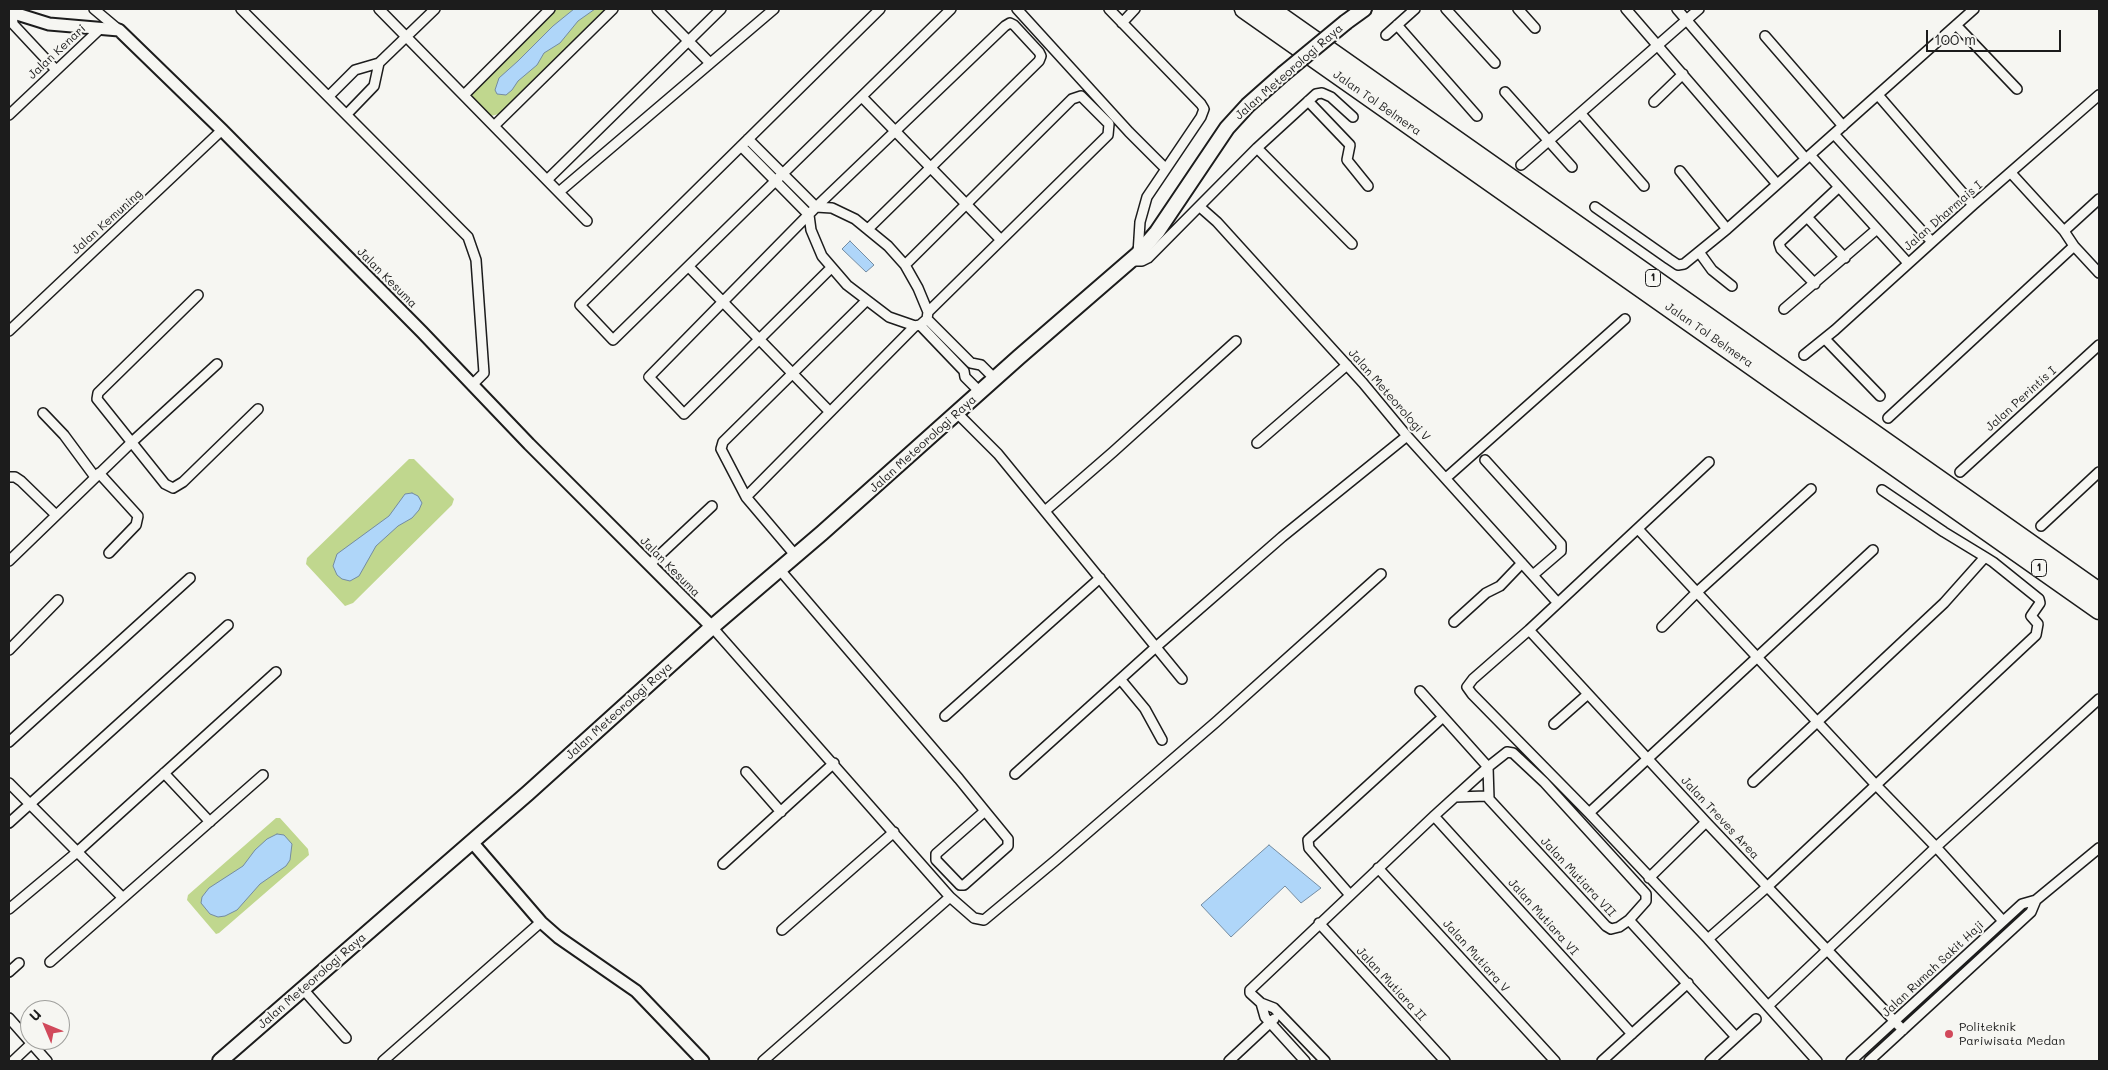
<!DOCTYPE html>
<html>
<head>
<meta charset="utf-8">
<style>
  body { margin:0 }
  #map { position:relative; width:2108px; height:1070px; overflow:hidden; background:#f6f6f2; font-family:Mali,sans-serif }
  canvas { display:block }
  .frame { position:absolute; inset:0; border:10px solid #1c1c1c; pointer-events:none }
  .north { position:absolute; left:20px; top:1000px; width:50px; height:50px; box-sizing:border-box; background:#f6f6f2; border:1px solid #9f9f9c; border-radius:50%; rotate:315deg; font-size:14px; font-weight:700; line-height:20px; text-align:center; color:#1c1c1c }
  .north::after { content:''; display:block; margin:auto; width:18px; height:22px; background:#d1495b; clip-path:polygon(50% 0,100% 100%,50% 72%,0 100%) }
  .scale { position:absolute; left:1926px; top:30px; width:135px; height:22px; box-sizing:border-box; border:2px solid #1c1c1c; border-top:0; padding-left:6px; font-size:15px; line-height:18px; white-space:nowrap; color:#1c1c1c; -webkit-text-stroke:4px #f6f6f2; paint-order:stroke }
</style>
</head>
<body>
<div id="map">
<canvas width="2108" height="1070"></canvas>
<div class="frame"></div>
<div class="north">U</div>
<div class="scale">100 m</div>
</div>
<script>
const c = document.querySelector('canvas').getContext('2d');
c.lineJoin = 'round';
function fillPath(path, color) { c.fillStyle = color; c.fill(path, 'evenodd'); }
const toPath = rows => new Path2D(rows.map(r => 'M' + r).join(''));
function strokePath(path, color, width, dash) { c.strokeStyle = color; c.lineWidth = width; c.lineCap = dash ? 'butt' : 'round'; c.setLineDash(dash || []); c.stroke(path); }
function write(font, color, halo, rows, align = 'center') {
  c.font = font + ' Mali,sans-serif'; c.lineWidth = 4; c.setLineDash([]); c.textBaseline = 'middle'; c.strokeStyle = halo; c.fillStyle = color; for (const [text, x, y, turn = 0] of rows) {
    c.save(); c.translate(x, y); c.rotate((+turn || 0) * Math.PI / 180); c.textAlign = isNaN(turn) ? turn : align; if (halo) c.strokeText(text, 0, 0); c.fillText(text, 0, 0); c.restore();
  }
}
fillPath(toPath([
  [557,9,606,9,499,114,491,116,473,99,472,95,474,91],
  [409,459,414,459,454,499,452,505,353,603,345,606,306,564,307,558],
  [276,818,280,818,308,849,309,855,219,933,216,934,187,900,188,895]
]), '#c0d78e');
const water = toPath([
  [574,9,595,9,578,21,560,43,544,53,537,65,518,81,512,90,506,95,497,94,495,90,499,78,518,61,553,26,574,9],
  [850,241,874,265,866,272,842,249,850,241],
  [412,493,418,496,422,503,419,510,412,518,398,526,376,546,359,576,350,581,342,579,337,575,333,566,337,554,389,516,405,494,412,493],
  [277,834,284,835,292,844,290,860,286,866,260,884,237,910,225,916,218,917,210,914,201,903,202,897,209,888,243,866,255,850,267,839,277,834],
  [1269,845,1321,888,1301,903,1285,886,1231,937,1201,905,1269,845]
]);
fillPath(water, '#afd6f9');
strokePath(water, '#748ca1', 1);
const minor = toPath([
  [94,9,119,30],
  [241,9,468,237,476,260,484,373,472,385],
  [379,9,587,221],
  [657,9,709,62],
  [880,9,580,305,613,340,951,9],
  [1017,9,1129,132,1166,169],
  [1109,9,1201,104,1204,109,1201,117,1147,197,1140,222,1138,254],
  [1446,9,1495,63],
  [1518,9,1535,28],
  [1626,9,1777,184],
  [1677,9,1805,158],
  [12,11,13,24,56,70],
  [1122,23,1135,9],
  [1397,25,1477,116],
  [1956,25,2017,89],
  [1386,35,1415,9],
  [1765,36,1843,126],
  [1505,92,1572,167],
  [464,95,550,9],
  [1878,95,1973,205],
  [329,96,355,70,379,63,435,9],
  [862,97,1001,240],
  [1308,101,1350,145,1347,160,1368,186],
  [1654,102,1683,74],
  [347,114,374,86,379,63],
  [1581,114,1644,186],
  [9,115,101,28],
  [494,126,613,9],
  [1834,134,1932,242],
  [741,146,809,215,811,230,822,256,847,285,889,317,915,326,920,325,927,319,928,312,918,288,905,265,888,246,855,219,832,208,816,207,748,139],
  [1257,148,1352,244],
  [1810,155,1908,263],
  [1521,165,1699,9],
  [1680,171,1727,229],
  [2011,173,2064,231,2074,246,2099,273],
  [547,180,721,9],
  [559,192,774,9],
  [1200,207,1217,222,1363,383,1407,436,1557,602],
  [1595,207,1669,259,1678,265,1684,264,1727,229,1974,9],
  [1807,217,1845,258],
  [2064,231,2099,199],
  [1699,252,1712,270,1732,286],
  [1131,261,1142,261,1148,258,1257,148,1316,94,1322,93,1331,97,1353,117],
  [905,265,1072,99,1081,96,1109,124,1108,135,928,312],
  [689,267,829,411],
  [831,268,684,414,649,377,816,207,1005,26,1010,23,1014,25,1039,52,1041,56,1039,61,868,229],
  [1815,284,1781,249,1779,243,1839,187],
  [198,295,98,393,97,399,165,484,173,488,183,482,258,409],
  [1784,309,1877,229],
  [927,319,971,363,981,365,995,379],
  [920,325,964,371,965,377,980,392],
  [9,331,222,130],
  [1825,339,1880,396],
  [1804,355,1835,330,1973,205,2099,95],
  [43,413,64,435,95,477],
  [957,413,998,454,1182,679],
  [1888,418,2074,246],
  [1257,443,1347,365],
  [1485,460,1561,544,1561,551,1533,575],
  [1709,462,1529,630,1473,679,1467,687,1472,694,1589,813,1708,939,1817,1061],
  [1960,472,2099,345],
  [99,473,138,516,136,525,109,553],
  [9,477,15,477,21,481,56,515],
  [1446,478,1625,319],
  [746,497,915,326],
  [1045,511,1113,452,1236,341],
  [2041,526,2099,472],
  [1638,529,1875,784,1936,847,2003,921],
  [796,556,746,497,721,449,723,442,866,301],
  [9,561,132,442,217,364],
  [649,565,712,506],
  [780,570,959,779,985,811,1008,839,1008,846,964,885,960,885,936,860,936,854,985,811],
  [1454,622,1486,593,1500,586,1522,563],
  [712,627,950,897,974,918,984,920,1056,860,1216,722,1381,574],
  [1662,627,1696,593,1811,489],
  [1529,630,1706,822,1903,1030],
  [9,650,58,600],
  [1121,680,1145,709,1162,740],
  [1420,691,1488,767],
  [945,716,1100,578],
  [1554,724,1588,694],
  [9,742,190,578],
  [746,772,781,812],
  [164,773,210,822],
  [1015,774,1157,646,1282,537,1407,436],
  [1753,782,1944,603,1985,557,1944,532,1882,490],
  [9,783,123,898],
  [1455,797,1487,796],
  [1589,813,1873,550],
  [1434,816,1632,1034],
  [9,823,228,625],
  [723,864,834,763],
  [1378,868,1555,1061],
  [1649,878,1706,822],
  [1350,895,1309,848,1308,840,1443,717],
  [2036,900,2099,848],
  [9,909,76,853,276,672],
  [1629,920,1736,1037],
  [1319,923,1445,1061],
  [782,930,894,832],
  [1708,939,1767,887,2036,635,2038,624,2031,616,2040,603,2039,599,1993,562,1985,557],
  [50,962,263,775],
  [9,972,19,963],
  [302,988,346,1038],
  [1261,1003,1265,1017,1305,1061],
  [1768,1006,1936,847,2099,699],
  [9,1018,47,1061],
  [13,1061,31,1044],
  [383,1061,541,922],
  [763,1061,950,897],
  [1229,1061,1274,1019],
  [1325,1061,1274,1008,1261,1003,1250,993,1250,990,1434,816,1488,767,1507,752,1513,753,1544,782,1646,894,1646,901,1629,920,1619,927,1611,929,1606,926,1489,799,1488,767],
  [1602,1061,1688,983],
  [1710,1061,1756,1019],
  [1851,1061,2022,904,2036,900,2031,912,1869,1061]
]);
const tertiary = toPath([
  [10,9,17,14,49,24,119,30,222,130,422,332,529,444,712,627],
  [472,842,541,922,558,937,636,991,703,1061]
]);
const secondary = toPath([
  [1346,22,1364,9],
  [220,1061,528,793,712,627,822,533,1019,357,1138,254,1157,232,1227,128,1248,105,1283,74]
]);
const motorway = toPath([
  [1244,9,2099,610],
  [1270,9,2099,592]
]);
strokePath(minor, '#1c1c1c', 12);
strokePath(tertiary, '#1c1c1c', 15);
strokePath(secondary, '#1c1c1c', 18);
strokePath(motorway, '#1c1c1c', 21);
strokePath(minor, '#f6f6f2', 9);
strokePath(tertiary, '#f6f6f2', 11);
strokePath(secondary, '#f6f6f2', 14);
strokePath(motorway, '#f6f6f2', 18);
const secondaryBridge = toPath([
  [1283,74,1346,22]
]);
strokePath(secondaryBridge, '#1c1c1c', 18, []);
strokePath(secondaryBridge, '#f6f6f2', 14);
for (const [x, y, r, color] of [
  [1949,1034,5,"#d1495b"]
]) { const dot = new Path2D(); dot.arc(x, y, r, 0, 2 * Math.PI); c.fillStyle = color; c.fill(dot); strokePath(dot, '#f6f6f2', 2); }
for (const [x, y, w] of [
  [1653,278,15],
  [2039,568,15]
]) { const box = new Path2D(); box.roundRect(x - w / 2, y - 8.5, w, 17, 4); c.fillStyle = '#f6f6f2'; c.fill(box); strokePath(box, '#1c1c1c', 1); }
write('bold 11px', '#1c1c1c', null, [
  ["1",1653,278],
  ["1",2039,568]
]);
write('12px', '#1c1c1c', '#f6f6f2', [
  ["Jalan Kenari",57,52,-43],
  ["Jalan Meteorologi Raya",1289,72,-41],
  ["Jalan Tol Belmera",1377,103,35],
  ["Jalan Dharmais I",1943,216,-41],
  ["Jalan Kemuning",107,222,-42],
  ["Jalan Kesuma",387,278,45],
  ["Jalan Tol Belmera",1709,335,35],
  ["Jalan Meteorologi V",1389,395,49],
  ["Jalan Perintis I",2021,399,-42],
  ["Jalan Meteorologi Raya",923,444,-42],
  ["Jalan Kesuma",670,567,45],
  ["Jalan Meteorologi Raya",619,711,-42],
  ["Jalan Treves Area",1720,818,47],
  ["Jalan Mutiara VII",1578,877,47],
  ["Jalan Mutiara VI",1543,917,48],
  ["Jalan Mutiara V",1476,956,48],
  ["Jalan Rumah Sakit Haji",1933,969,-43],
  ["Jalan Meteorologi Raya",312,981,-41],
  ["Jalan Mutiara II",1391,984,47]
]);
write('12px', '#1c1c1c', '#f6f6f2', [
  ["Politeknik",1959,1027],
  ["Pariwisata Medan",1959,1041]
], 'left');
</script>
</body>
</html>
